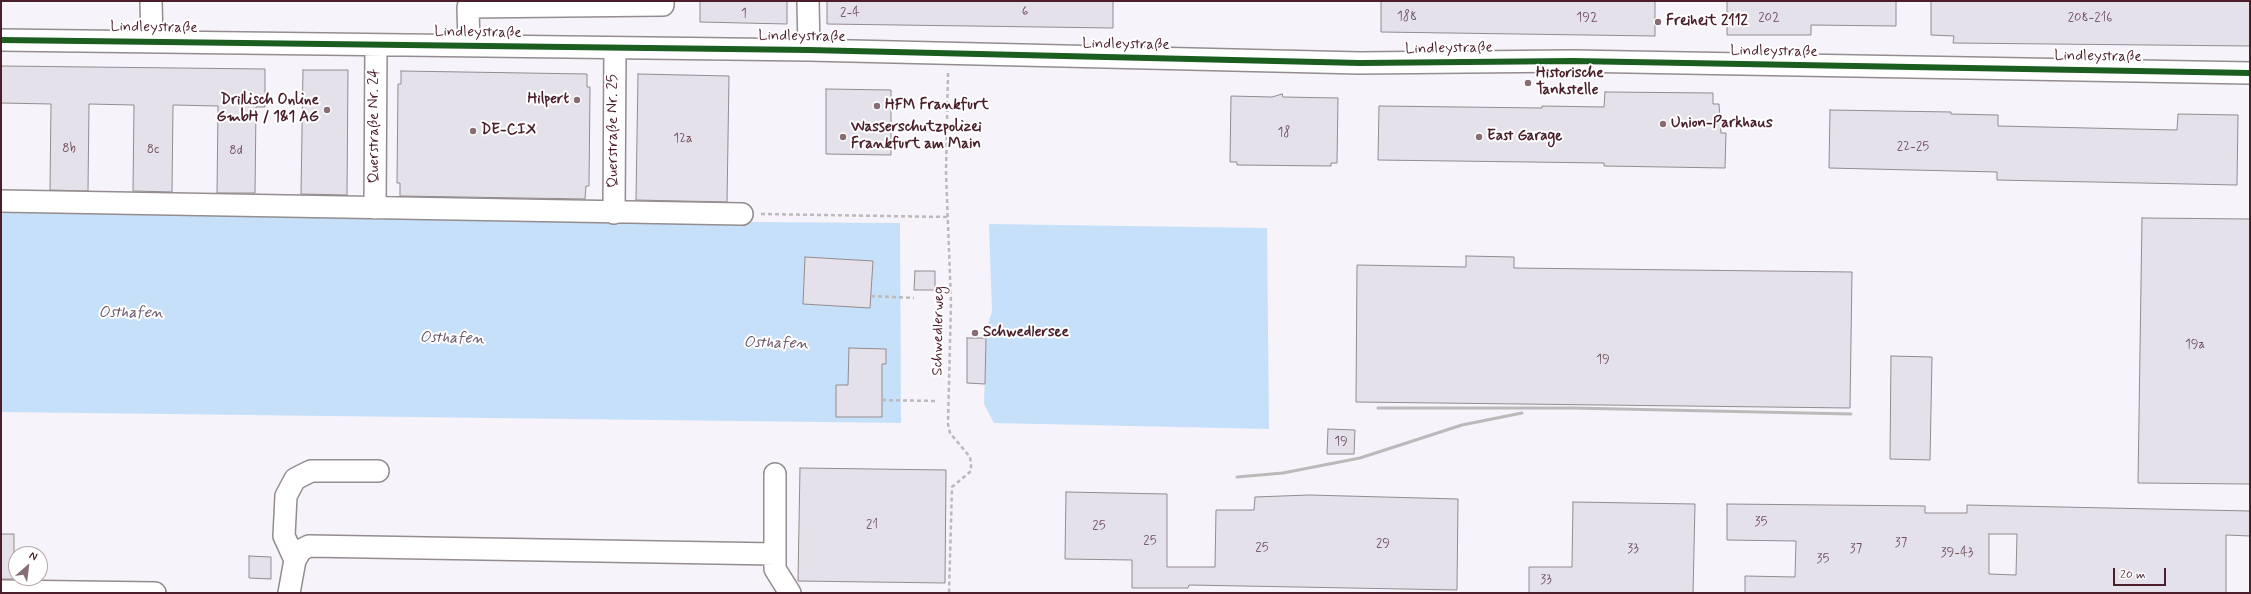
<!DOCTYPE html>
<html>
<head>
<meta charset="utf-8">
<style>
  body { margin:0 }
  #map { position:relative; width:2251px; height:594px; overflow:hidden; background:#fff; font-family:Mynerve,sans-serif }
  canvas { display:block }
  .frame { position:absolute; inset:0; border:2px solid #4a1f2b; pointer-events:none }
  .north { position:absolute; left:8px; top:546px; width:40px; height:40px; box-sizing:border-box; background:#fff; border:1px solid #b7a5aa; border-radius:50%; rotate:28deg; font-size:11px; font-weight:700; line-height:16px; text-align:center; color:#4a1f2b }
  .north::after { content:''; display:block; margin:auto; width:14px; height:18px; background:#896d75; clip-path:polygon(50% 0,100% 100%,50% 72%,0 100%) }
  .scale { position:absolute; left:2113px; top:568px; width:53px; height:18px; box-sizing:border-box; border:2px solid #4a1f2b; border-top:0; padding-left:5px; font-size:12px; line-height:14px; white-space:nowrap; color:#4a1f2b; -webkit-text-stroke:3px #fff; paint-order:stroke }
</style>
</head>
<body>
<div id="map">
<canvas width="2251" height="594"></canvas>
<div class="frame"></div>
<div class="north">N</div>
<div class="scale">20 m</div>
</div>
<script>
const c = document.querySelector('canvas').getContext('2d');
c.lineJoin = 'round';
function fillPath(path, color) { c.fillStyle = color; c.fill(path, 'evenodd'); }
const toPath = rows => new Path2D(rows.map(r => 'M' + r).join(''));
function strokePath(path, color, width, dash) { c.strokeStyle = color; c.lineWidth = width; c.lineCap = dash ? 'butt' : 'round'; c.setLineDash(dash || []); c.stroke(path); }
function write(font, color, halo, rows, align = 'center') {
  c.font = font + ' Mynerve,sans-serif'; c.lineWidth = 4; c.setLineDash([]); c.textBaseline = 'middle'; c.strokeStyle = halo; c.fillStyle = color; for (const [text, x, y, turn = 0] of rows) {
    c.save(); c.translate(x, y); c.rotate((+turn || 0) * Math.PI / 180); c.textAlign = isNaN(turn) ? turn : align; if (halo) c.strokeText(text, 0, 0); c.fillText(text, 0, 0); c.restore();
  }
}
fillPath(toPath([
  [1,1,2250,1,2250,593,1,593],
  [16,554,40,554,40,578,16,578]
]), '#f7f3fb');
fillPath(toPath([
  [1,212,594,221,900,223,901,423,1,412],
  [989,224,1267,228,1269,429,994,423,984,404,986,339,984,338,992,311]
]), '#c6e0f9');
const building = toPath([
  [700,1,787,1,787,24,700,22,700,1],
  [827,1,1113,1,1113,28,827,24,827,1],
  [1381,1,1655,1,1655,36,1381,32,1381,1],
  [1727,1,1896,1,1896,26,1811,25,1811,35,1727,35,1727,1],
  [1931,1,2250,1,2250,46,1953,43,1954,36,1931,35,1931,1],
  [1,66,265,69,265,107,256,107,255,193,217,193,218,106,173,105,172,192,133,191,134,105,89,104,88,191,50,190,51,104,1,103,1,66],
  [303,70,348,70,347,195,301,194,303,70],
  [401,71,587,74,587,87,590,87,589,186,586,186,585,199,400,196,400,183,397,183,398,84,401,84,401,71],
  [638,74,729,76,727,202,636,200,638,74],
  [826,89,891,90,891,155,826,154,826,89],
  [1605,92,1713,93,1713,104,1719,104,1721,133,1726,133,1725,168,1604,166,1604,163,1378,160,1379,106,1542,108,1542,106,1604,107,1605,92],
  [1282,94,1283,97,1338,98,1337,163,1331,163,1331,166,1237,165,1237,162,1230,162,1231,96,1272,97,1282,94],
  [1830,110,1951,112,1951,114,1998,115,1998,126,2177,130,2178,114,2238,115,2237,185,1997,180,1997,172,1829,168,1830,110],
  [2142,218,2250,219,2250,484,2138,483,2142,218],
  [1466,256,1514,257,1514,268,1852,272,1850,408,1356,402,1357,265,1466,267,1466,256],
  [805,257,873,261,870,308,803,304,805,257],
  [915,271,935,271,935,290,914,290,915,271],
  [967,338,986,338,985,384,967,383,967,338],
  [849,348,886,349,886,364,882,364,882,417,836,417,836,385,848,385,849,348],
  [1891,356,1932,357,1930,460,1890,459,1891,356],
  [1328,429,1355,430,1354,454,1327,454,1328,429],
  [800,468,946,470,945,583,798,581,800,468],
  [1066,492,1167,494,1167,567,1215,567,1216,510,1254,510,1255,497,1309,495,1458,499,1457,590,1189,585,1188,588,1132,588,1132,560,1065,559,1066,492],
  [1573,502,1695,504,1693,593,1529,593,1529,567,1572,567,1573,502],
  [1727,504,1925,506,1925,513,1967,513,1967,505,2250,511,2250,536,2226,535,2226,593,1745,593,1745,576,1795,577,1796,541,1727,540,1727,504],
  [1989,534,2017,534,2016,575,1989,574,1989,534],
  [1,534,14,534,14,579,1,579,1,534],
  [249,556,271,557,271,579,249,578,249,556]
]);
fillPath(building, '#e5e1ea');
strokePath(building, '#948c8e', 1);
const minor = toPath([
  [151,1,152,41],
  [808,1,809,50],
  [1,40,809,50,1360,63,1573,61,2250,73],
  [469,46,468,7,663,5,663,1],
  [1,201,742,214],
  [375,208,376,45],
  [614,213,615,48],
  [775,474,775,569,790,593],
  [295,560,284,536,286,496,295,479,311,471,378,471],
  [1,591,155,593],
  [289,593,295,560,301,550,309,546,775,554]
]);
strokePath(minor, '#948c8e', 24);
strokePath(toPath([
  [948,73,946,172,951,302,948,424,950,433,970,457,971,464,971,471,952,487,949,593],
  [761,214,948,217],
  [871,296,914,298],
  [882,400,935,401]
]), '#bdb8b9', 2.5, [4, 3]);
strokePath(minor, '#fff', 21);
strokePath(toPath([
  [1378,408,1573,408,1851,414],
  [1237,477,1283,473,1360,458,1462,425,1522,413]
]), '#bdb8b9', 3);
strokePath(toPath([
  [1,40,809,50,1360,63,1573,61,2250,73]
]), '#1b5e20', 6);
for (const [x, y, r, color] of [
  [1658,22,4,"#896d75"],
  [1528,83,4,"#896d75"],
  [577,100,4,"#896d75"],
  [877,106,4,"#896d75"],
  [327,110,4,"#896d75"],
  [1663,124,4,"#896d75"],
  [473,131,4,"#896d75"],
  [843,137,4,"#896d75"],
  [1479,137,4,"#896d75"],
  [975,333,4,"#896d75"]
]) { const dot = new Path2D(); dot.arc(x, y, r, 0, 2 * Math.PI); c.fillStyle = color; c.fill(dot); strokePath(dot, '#fff', 1.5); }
write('13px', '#71505b', null, [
  ["6",1025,12],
  ["2-4",850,13],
  ["1",744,14],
  ["188",1407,17],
  ["192",1587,18],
  ["202",1769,18],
  ["208-216",2090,18],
  ["18",1284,133],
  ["12a",683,139],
  ["22-25",1913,147],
  ["8b",69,149],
  ["8c",153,150],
  ["8d",236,151],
  ["19a",2195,345],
  ["19",1603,360],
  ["19",1341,442],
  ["35",1761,522],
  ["21",872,525],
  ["25",1099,526],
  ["25",1150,541],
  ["37",1901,543],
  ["29",1383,544],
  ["25",1262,548],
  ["33",1633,549],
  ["37",1856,549],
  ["39-43",1957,553],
  ["35",1823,559],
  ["33",1546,580]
]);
write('bold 15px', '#4a1f2b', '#fff', [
  ["Freiheit 2112",1666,22],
  ["Historische",1536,74],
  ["Tankstelle",1536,91],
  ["Hilpert",569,100,"right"],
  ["Drillisch Online",319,101,"right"],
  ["GmbH / 1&1 AG",319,118,"right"],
  ["HFM Frankfurt",885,106],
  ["Union-Parkhaus",1671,124],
  ["Wasserschutzpolizei",851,128],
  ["Frankfurt am Main",851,145],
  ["DE-CIX",481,131],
  ["East Garage",1487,137],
  ["Schwedlersee",983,333]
], 'left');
write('15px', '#4a1f2b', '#fff', [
  ["Lindleystraße",154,28,1],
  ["Lindleystraße",478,33,1],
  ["Lindleystraße",802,37,1],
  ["Lindleystraße",1126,45,1],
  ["Lindleystraße",1449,49,-1],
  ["Lindleystraße",1774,52,1],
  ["Lindleystraße",2098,57,1],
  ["Querstraße Nr. 24",375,126,-90],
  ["Querstraße Nr. 25",614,131,-90],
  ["Schwedlerweg",939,331,-89]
]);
write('italic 16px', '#685568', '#fff', [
  ["Osthafen",131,314],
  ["Osthafen",452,339,1],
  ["Osthafen",776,344,1]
]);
</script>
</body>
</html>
